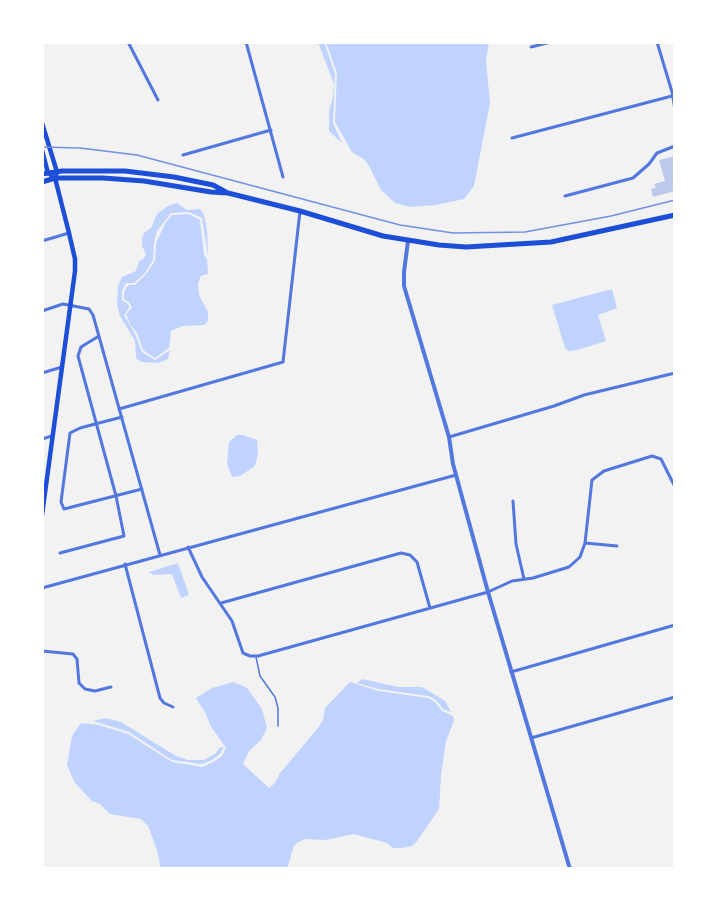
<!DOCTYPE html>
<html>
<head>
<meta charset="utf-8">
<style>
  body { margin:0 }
  #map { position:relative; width:717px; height:911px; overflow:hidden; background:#f2f2f2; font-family:"Sofia Sans Condensed",sans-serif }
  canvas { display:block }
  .frame { position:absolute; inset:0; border:44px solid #fff; pointer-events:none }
</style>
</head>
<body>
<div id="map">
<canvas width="717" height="911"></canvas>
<div class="frame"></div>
</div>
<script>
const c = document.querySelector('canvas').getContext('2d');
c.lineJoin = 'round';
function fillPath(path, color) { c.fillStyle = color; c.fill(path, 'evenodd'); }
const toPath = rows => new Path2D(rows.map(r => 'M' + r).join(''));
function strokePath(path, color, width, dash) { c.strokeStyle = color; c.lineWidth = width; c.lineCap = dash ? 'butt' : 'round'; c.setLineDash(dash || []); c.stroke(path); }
fillPath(toPath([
  [318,42,324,42,335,74,333,123,342,143,329,131,329,111,333,97,334,84],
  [326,42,489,42,486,61,490,103,474,186,464,199,436,205,410,207,395,203,381,190,369,166,365,160,352,152,335,122,337,73],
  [177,203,187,210,200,209,204,215,207,229,208,256,202,218,189,212,171,213,157,231,154,243,153,260,145,273,134,283,126,283,122,291,122,300,128,304,129,308,124,315,135,334,142,352,155,360,170,350,168,359,158,363,141,362,136,358,135,341,120,316,117,304,118,286,122,277,136,271,139,261,143,259,146,254,142,246,142,238,144,233,151,228,157,214,168,206],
  [189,214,200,220,204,255,207,259,208,274,201,276,198,284,199,295,208,312,208,321,204,325,182,326,171,331,169,348,155,358,143,350,137,333,130,324,126,314,132,308,129,302,124,299,124,292,128,285,135,285,146,274,155,261,156,243,166,222,172,215],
  [612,289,617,308,598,315,606,341,577,350,569,351,565,348,552,305],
  [237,435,243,435,257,440,258,454,255,466,240,476,232,477,227,464,229,442],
  [178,563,189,595,181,598,172,574,153,575,149,572],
  [362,679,398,687,422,687,445,701,451,712,443,709,436,700,428,696,378,689,357,683],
  [233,682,247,688,262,709,267,728,261,740,249,751,243,764,269,788,275,783,280,773,318,728,323,720,325,708,350,682,378,691,428,698,435,702,442,711,453,716,454,721,446,741,441,775,439,809,417,841,412,846,401,848,393,848,387,843,354,834,325,840,304,839,294,845,287,869,161,869,157,850,148,826,141,819,110,814,100,804,92,801,75,783,67,765,72,736,81,723,99,725,128,734,172,762,202,767,213,762,222,756,226,748,210,725,206,714,196,698,212,688],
  [105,718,121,722,176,756,188,760,204,760,216,753,219,748,224,747,220,754,212,760,202,764,172,760,129,732,93,721]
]), '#bfd3fe');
fillPath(toPath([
  [675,156,675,191,653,197,651,189,656,188,654,184,665,181,659,160]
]), '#bdc9ec');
strokePath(toPath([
  [256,657,260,676,275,697,278,708,278,726]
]), '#5277de', 1.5);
strokePath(toPath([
  [128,42,158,100],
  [246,42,283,177],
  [657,42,672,92,675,110],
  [531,47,551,42],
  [512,138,672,96],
  [183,155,271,130],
  [565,196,633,178,649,164,657,153,675,146],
  [42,241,69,233],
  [42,311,63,304,89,309,93,315,160,555],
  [42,373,62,367],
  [119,409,283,362,300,211],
  [122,417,80,428,70,433,61,502,64,509,142,489],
  [449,437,554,406,584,395,675,373],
  [42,439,52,436],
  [513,501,516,544,524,579],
  [585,543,617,546],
  [188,547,202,577,232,621,243,653,250,656,258,656,488,592,512,581,533,578,569,567,580,557,585,543,592,480,604,471,652,456,661,459,675,487],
  [60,553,124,536,116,496,78,356,81,347,99,336],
  [125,564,160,698,164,703,173,707],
  [42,588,456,475],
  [221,603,401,553,410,555,417,562,430,608],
  [42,651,73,654,77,659,79,683,85,689,95,691,111,687],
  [511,672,675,625],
  [531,738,675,697]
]), '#5277de', 3);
strokePath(toPath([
  [408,241,404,272,404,286,449,437,453,464,488,592,570,869]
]), '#5277de', 4);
strokePath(toPath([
  [42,123,57,172,55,178,69,233,75,259,75,271,42,515],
  [42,150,48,173,51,175]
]), '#1d4ed8', 4.5);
strokePath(toPath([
  [42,174,62,171,125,171,174,177,213,185,226,192],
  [42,182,55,178,103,178,144,181,211,192,228,193,300,211,383,236,439,245,466,247,551,242,675,215]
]), '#1d4ed8', 5);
strokePath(toPath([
  [42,147,80,148,137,155,400,225,453,233,525,232,611,216,675,200]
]), '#7290e2', 1.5);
</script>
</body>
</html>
